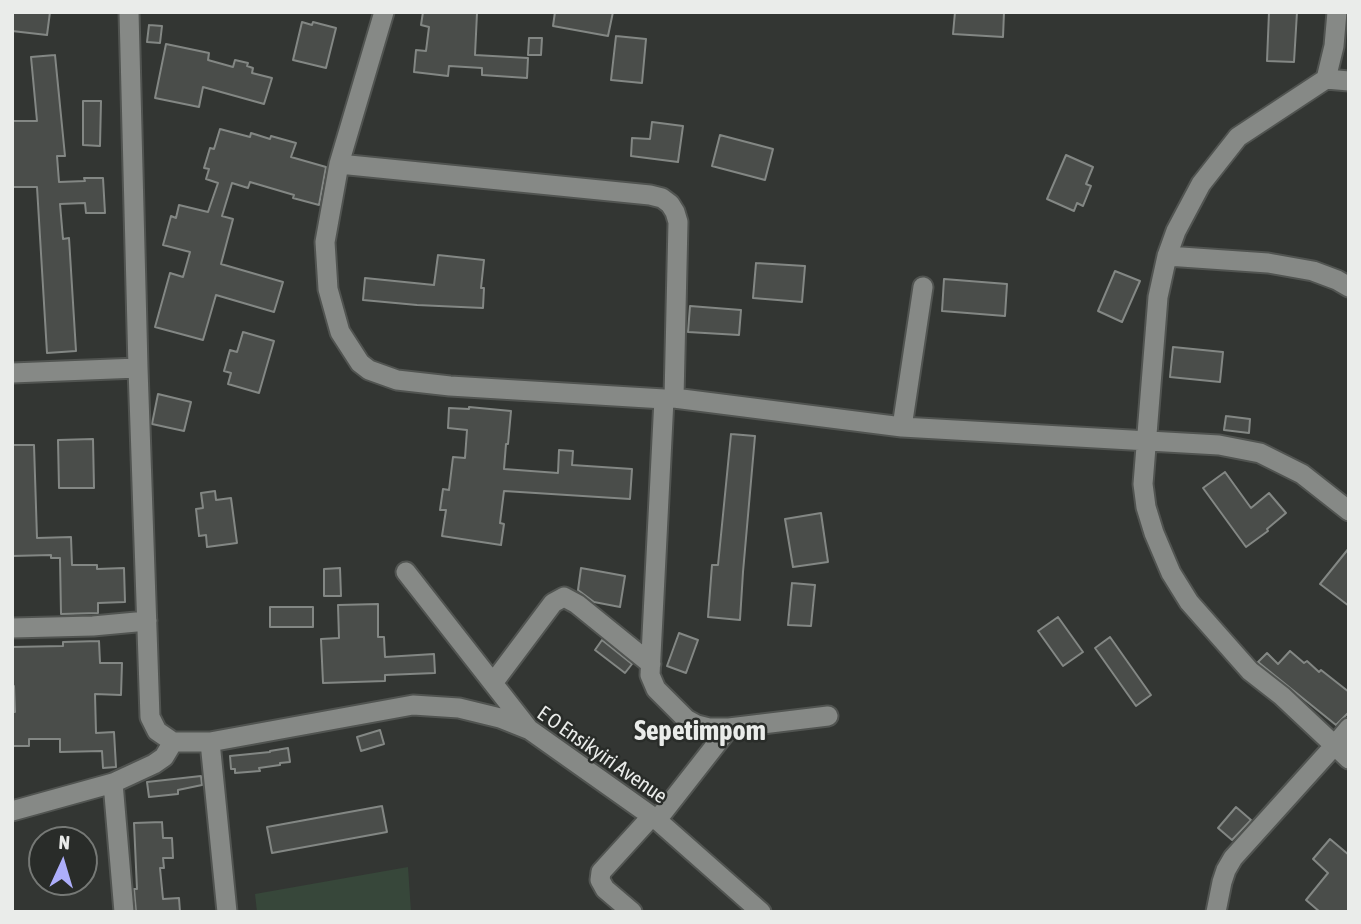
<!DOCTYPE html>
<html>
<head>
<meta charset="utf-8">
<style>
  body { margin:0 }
  #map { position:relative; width:1361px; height:924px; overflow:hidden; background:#333633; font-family:"Asap Condensed",sans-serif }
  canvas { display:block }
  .frame { position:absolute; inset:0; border:14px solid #eaecea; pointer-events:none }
  .north { position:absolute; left:28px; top:826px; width:70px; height:70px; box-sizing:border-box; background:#292c29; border:2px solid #767976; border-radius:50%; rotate:4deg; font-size:19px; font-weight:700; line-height:28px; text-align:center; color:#eaecea }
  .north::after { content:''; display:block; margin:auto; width:24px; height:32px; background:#adaefb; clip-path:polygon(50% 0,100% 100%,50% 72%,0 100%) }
</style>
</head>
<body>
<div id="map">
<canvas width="1361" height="924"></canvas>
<div class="frame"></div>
<div class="north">N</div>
</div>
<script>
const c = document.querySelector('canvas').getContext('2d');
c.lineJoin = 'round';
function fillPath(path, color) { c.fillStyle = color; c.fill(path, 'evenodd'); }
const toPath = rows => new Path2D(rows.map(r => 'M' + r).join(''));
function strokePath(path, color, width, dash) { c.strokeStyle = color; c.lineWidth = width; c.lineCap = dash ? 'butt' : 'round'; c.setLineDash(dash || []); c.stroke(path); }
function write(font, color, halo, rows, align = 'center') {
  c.font = font + ' "Asap Condensed",sans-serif'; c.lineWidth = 5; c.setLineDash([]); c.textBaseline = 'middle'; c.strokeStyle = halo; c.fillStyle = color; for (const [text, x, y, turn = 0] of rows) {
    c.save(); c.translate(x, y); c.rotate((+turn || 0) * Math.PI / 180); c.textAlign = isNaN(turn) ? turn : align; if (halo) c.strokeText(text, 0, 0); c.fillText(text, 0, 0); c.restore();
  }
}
fillPath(toPath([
  [408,867,411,912,257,912,255,894]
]), '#37473a');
const building = toPath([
  [12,12,50,12,47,35,12,31,12,12],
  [423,12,477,13,475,55,528,58,527,78,482,75,482,68,449,66,448,76,414,72,416,50,426,51,429,27,421,25,423,12],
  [555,12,613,12,608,36,553,26,555,12],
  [955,12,1004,12,1003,37,953,34,955,12],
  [1269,12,1297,12,1294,62,1267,61,1269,12],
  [302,22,312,25,313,22,336,28,326,68,293,60,302,22],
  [149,25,162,26,160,43,147,42,149,25],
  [616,36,646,39,642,83,611,80,616,36],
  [529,38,542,38,541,55,528,55,529,38],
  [166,44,209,53,208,60,233,67,235,60,248,63,247,66,253,68,252,73,272,78,264,104,203,87,199,107,155,98,166,44],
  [55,55,65,156,57,156,59,182,85,181,84,178,103,178,105,213,86,213,85,203,60,204,63,239,69,238,76,351,47,353,37,187,12,187,12,121,37,121,31,57,55,55],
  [83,101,101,101,100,146,83,145,83,101],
  [652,122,683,126,678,162,631,156,632,138,650,139,652,122],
  [220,129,250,137,251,133,270,139,271,136,296,143,291,157,326,167,319,205,293,198,294,195,250,182,248,188,232,183,222,216,233,219,221,264,283,282,274,312,216,295,203,340,155,327,170,273,183,277,190,252,163,245,171,216,176,218,179,205,208,212,218,183,206,179,209,169,204,168,210,148,214,149,220,129],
  [720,135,773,149,765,180,712,166,720,135],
  [1066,155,1093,167,1086,184,1091,186,1083,206,1077,203,1074,211,1047,199,1066,155],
  [438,255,484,260,481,288,484,288,483,308,417,305,363,300,365,278,434,285,438,255],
  [756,263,805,266,802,302,753,298,756,263],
  [1115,271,1140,281,1122,322,1098,311,1115,271],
  [944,279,1007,284,1005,316,942,311,944,279],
  [690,306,741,310,739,335,688,332,690,306],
  [243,332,274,341,259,393,228,384,231,373,224,371,230,350,237,352,243,332],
  [1173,347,1223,352,1220,382,1170,377,1173,347],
  [158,394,191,402,184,431,152,424,158,394],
  [469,407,511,411,508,444,506,444,504,469,558,473,559,450,573,451,572,465,632,469,630,499,504,491,500,523,504,524,501,545,442,536,446,510,440,510,443,489,449,490,453,457,465,458,467,430,448,428,449,408,469,409,469,407],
  [1226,416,1250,419,1249,433,1224,430,1226,416],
  [731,434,755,436,743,572,740,620,708,617,712,565,718,565,731,434],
  [93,439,94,488,59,488,58,440,93,439],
  [12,445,34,445,37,538,71,537,72,565,97,565,97,569,124,568,125,602,98,603,98,613,61,614,60,558,51,558,51,555,12,556,12,445],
  [1225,472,1251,508,1269,493,1286,513,1267,529,1268,531,1246,547,1203,488,1225,472],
  [215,491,216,500,231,498,237,543,207,547,206,535,199,536,196,509,203,508,201,493,215,491],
  [821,513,828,562,793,567,785,519,821,513],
  [1349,548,1349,606,1320,584,1349,548],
  [340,568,341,596,324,596,324,569,340,568],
  [581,568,625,576,620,607,594,602,578,590,581,568],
  [792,583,815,585,811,626,788,625,792,583],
  [378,604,378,637,384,637,385,657,434,654,435,673,385,675,385,681,323,683,321,639,339,638,338,605,378,604],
  [270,607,313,607,313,627,270,627,270,607],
  [1058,617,1083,652,1063,666,1038,631,1058,617],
  [679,633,698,640,686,673,667,666,679,633],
  [1110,637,1151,695,1136,706,1095,648,1110,637],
  [602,640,632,664,625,673,595,650,602,640],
  [99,641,100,663,122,663,121,695,95,694,96,733,114,732,116,767,103,768,102,751,60,752,60,739,29,739,29,746,12,746,12,712,15,712,14,686,12,686,12,647,63,646,63,642,99,641],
  [1290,651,1304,663,1307,661,1319,672,1321,670,1349,692,1349,712,1336,725,1258,662,1267,653,1278,664,1290,651],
  [380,730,384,744,361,751,357,737,380,730],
  [288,748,290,762,280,763,280,765,259,768,260,771,235,773,235,769,231,769,230,756,270,752,270,751,288,748],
  [201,776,202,785,178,790,178,794,149,797,147,782,201,776],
  [382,806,387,832,272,853,267,827,382,806],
  [1236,807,1251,820,1232,840,1218,828,1236,807],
  [162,822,163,838,172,838,173,858,163,858,164,868,160,868,163,899,179,898,180,912,136,912,134,889,137,889,134,823,162,822],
  [1330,839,1349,855,1349,912,1320,912,1306,900,1328,873,1313,859,1330,839]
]);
fillPath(building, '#4a4d4a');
strokePath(building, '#838784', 2);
const minor = toPath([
  [129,12,138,368,150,717,157,731,173,742,210,742,413,705,459,708,500,718,530,730,657,820,761,912],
  [384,12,339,164,325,242,328,289,340,332,360,363,369,370,397,380,450,386,664,399,674,398,902,427,1219,445,1260,453,1302,474,1349,511],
  [1337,12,1334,46,1326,79,1238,137,1201,184,1176,231,1167,256,1158,297,1143,484,1146,507,1154,533,1171,573,1189,602,1250,671,1282,696,1349,759],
  [1326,79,1349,81],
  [339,164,650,195,662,198,670,204,675,212,678,222,674,398],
  [1167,256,1268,263,1313,271,1337,280,1349,287],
  [12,373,138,368],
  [664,399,650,675,656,689,686,719,697,725,709,728,729,728,828,716],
  [902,427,923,287],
  [406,572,528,728],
  [12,628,93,626,147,621],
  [493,683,553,603,564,597,577,604,651,664],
  [210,742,227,912],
  [113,783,124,912],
  [12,811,113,783,154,764,164,757,173,742],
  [657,820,729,728],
  [632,912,605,889,600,880,601,872,652,816],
  [1216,912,1222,882,1226,870,1233,858,1334,746,1349,728]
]);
strokePath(minor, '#515451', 23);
strokePath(minor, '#868986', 19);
write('21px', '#eaecea', '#292c29', [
  ["E O Ensikyiri Avenue",602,755,35]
]);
write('bold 28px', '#eaecea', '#292c29', [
  ["Sepetimpom",700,731]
]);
</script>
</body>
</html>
